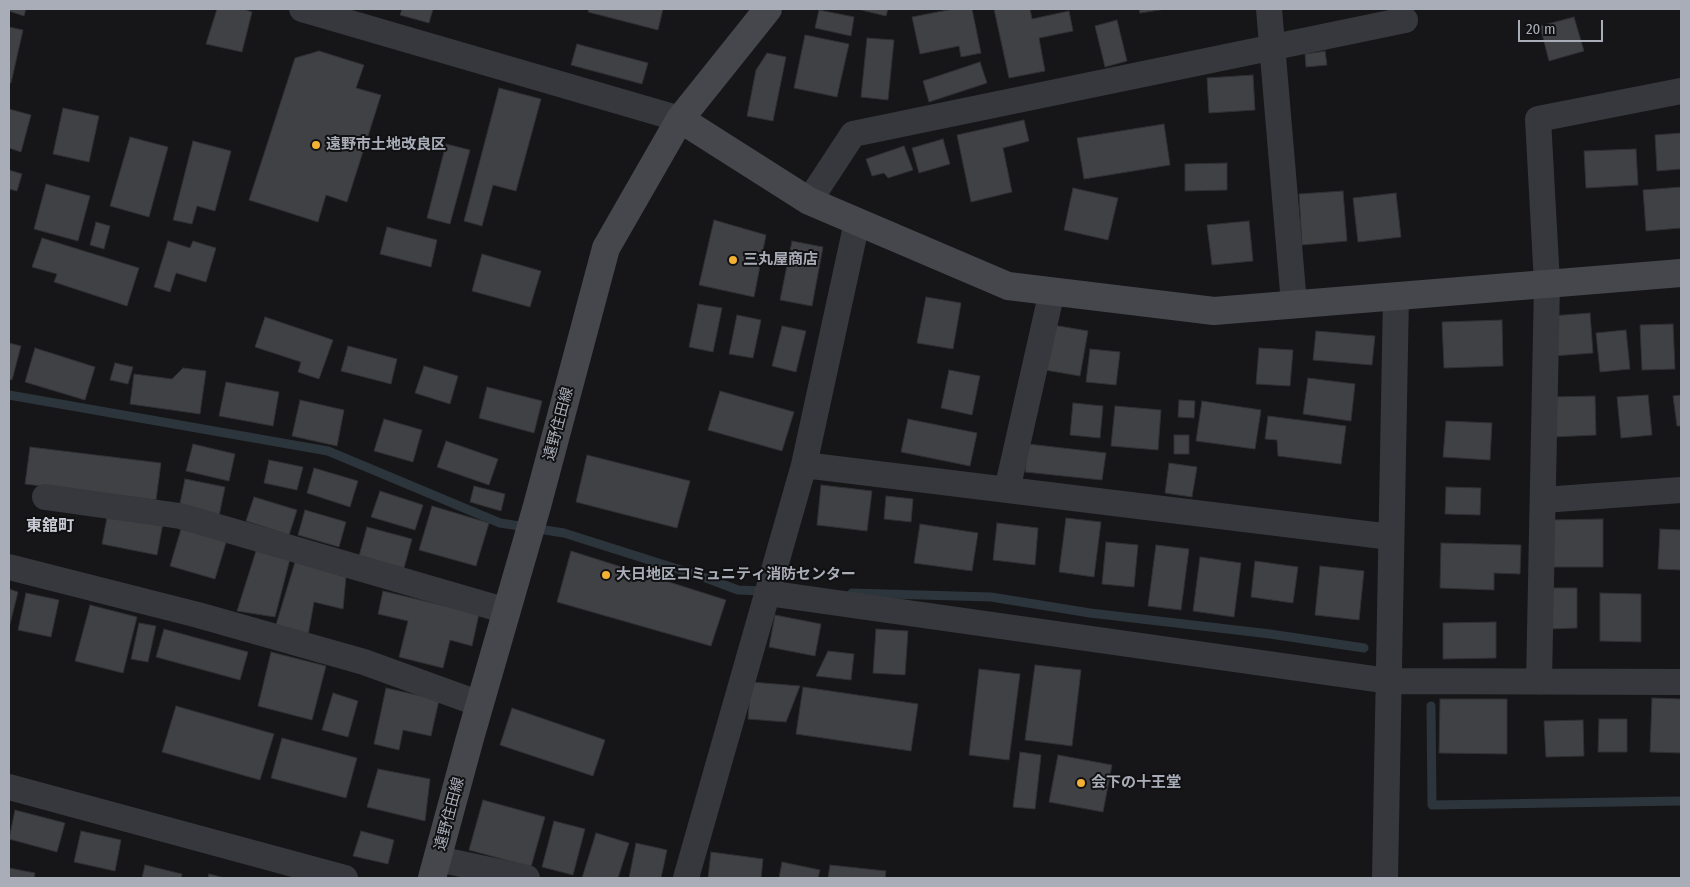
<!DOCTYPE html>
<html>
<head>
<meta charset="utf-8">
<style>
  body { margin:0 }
  #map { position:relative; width:1690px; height:887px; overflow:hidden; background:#161618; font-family:"Fira Sans Condensed",sans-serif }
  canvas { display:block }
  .frame { position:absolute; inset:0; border:10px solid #a8adb8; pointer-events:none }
  .scale { position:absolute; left:1518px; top:20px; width:85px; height:22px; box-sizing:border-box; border:2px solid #a8adb8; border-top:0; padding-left:6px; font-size:15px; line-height:18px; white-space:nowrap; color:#a8adb8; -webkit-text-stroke:4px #111113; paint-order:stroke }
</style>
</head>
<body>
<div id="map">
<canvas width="1690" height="887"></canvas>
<div class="frame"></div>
<div class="scale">20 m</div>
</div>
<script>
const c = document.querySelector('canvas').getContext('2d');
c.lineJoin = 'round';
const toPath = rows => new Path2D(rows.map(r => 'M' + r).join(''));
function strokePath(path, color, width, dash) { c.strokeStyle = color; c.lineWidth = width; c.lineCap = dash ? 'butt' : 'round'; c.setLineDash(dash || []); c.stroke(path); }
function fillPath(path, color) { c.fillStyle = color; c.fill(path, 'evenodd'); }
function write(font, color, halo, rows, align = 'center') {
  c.font = font + ' "Fira Sans Condensed","Noto Sans JP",sans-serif'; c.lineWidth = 4; c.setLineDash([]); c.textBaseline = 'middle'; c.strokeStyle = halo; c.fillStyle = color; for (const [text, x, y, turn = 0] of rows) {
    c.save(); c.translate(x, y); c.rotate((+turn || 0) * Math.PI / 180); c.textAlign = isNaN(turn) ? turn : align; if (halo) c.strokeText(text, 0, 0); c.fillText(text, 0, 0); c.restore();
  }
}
strokePath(toPath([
  [9,395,328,451,500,523,564,533,706,578,738,590,764,591],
  [852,593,991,597,1090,613,1270,634,1364,648],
  [1431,706,1432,805,1681,801]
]), '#2c353c', 9);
const building = toPath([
  [9,9,26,9,24,16,9,11,9,9],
  [217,9,243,9,252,12,242,52,206,44,217,9],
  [402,9,433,9,429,23,400,15,402,9],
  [589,9,663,9,658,30,588,12,589,9],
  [857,9,888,9,886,16,857,9],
  [953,9,972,9,981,53,961,57,959,46,920,54,912,17,953,9],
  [994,9,1030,9,1032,19,1069,11,1073,31,1039,38,1045,71,1009,78,994,9],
  [1139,9,1166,9,1140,13,1139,9],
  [819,10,854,17,851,36,815,28,819,10],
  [1574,17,1584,51,1549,61,1540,26,1574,17],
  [1117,20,1127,61,1105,67,1095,26,1117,20],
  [9,27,23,30,11,83,9,83,9,27],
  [805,35,849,44,837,97,794,88,805,35],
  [867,38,894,40,888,100,861,97,867,38],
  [577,44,648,63,642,84,571,65,577,44],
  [319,51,364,65,356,88,381,95,347,202,326,195,318,222,249,200,295,58,319,51],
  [1325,51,1327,65,1306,67,1305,54,1325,51],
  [767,53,786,57,773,121,747,116,756,70,767,53],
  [980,62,987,83,929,102,923,81,980,62],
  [1253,75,1255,110,1209,113,1207,78,1253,75],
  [499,88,541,99,516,191,493,185,482,226,464,221,499,88],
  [63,108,99,116,89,162,53,154,63,108],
  [9,109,31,115,21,152,9,148,9,109],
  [1024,120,1029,141,1003,148,1012,192,971,202,957,135,1024,120],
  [1164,124,1170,165,1084,179,1077,138,1164,124],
  [1681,133,1681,169,1657,171,1655,135,1681,133],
  [130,137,168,147,149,217,110,206,130,137],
  [943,139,950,164,919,173,912,148,943,139],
  [193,141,231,151,215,211,197,206,192,224,173,220,193,141],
  [446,144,470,150,450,224,427,218,446,144],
  [904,146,913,170,888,178,884,173,872,176,866,159,904,146],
  [1636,149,1638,185,1586,188,1584,151,1636,149],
  [1227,163,1227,190,1185,191,1185,164,1227,163],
  [9,170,22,174,17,191,9,189,9,170],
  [46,184,90,196,78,241,34,229,46,184],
  [1681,187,1681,228,1646,231,1643,190,1681,187],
  [1073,188,1118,198,1108,240,1064,230,1073,188],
  [1343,191,1347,241,1302,245,1299,194,1343,191],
  [1396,193,1401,237,1358,242,1353,198,1396,193],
  [714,220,766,235,754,297,699,285,714,220],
  [1249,221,1253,261,1212,265,1207,225,1249,221],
  [96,222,110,226,104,249,90,245,96,222],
  [387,227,437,240,431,267,380,254,387,227],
  [42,238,139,268,127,306,54,282,57,274,32,267,42,238],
  [168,241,190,248,193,241,216,248,206,282,176,273,170,292,154,287,168,241],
  [792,241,823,247,812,306,780,300,792,241],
  [482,254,541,271,530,307,472,291,482,254],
  [926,297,961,303,953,349,917,343,926,297],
  [698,304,722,308,713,352,689,347,698,304],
  [1590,313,1593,353,1553,356,1551,316,1590,313],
  [737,315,761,320,753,358,729,354,737,315],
  [265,317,333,340,319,379,298,372,301,362,255,347,265,317],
  [1502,320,1503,366,1444,368,1442,322,1502,320],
  [1673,324,1675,369,1642,370,1640,325,1673,324],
  [1053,325,1088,331,1080,376,1045,370,1053,325],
  [782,326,806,331,796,372,772,366,782,326],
  [1626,330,1630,369,1600,372,1596,333,1626,330],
  [1316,331,1375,336,1372,365,1313,360,1316,331],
  [9,343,21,346,12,380,9,379,9,343],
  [348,346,397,359,391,384,341,371,348,346],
  [35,348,95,367,85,400,25,382,35,348],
  [1259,348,1293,350,1290,386,1256,384,1259,348],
  [1090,349,1120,352,1116,385,1086,382,1090,349],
  [115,363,133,367,128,384,110,380,115,363],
  [424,366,458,376,450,404,415,393,424,366],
  [183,368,206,371,200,414,130,404,134,374,172,379,183,368],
  [949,370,980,376,972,415,941,408,949,370],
  [1308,378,1355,384,1351,421,1303,414,1308,378],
  [226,382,279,392,273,426,219,416,226,382],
  [487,387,542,401,534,433,479,418,487,387],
  [720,391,794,412,782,451,708,430,720,391],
  [1648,395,1652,435,1621,438,1617,397,1648,395],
  [1681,395,1681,426,1677,426,1673,396,1681,395],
  [1595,396,1596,435,1553,437,1551,397,1595,396],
  [300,400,344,410,337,446,292,436,300,400],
  [1179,400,1195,401,1194,418,1178,417,1179,400],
  [1202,401,1261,410,1255,449,1196,441,1202,401],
  [1073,403,1103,406,1100,438,1070,435,1073,403],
  [1115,406,1161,410,1158,450,1111,446,1115,406],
  [1268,416,1346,426,1341,464,1278,456,1277,440,1265,439,1268,416],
  [384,419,422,430,413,462,374,451,384,419],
  [908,419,977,433,970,466,901,452,908,419],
  [1446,421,1492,423,1490,460,1443,457,1446,421],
  [1174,435,1189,435,1189,454,1174,454,1174,435],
  [446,441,498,459,489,485,437,467,446,441],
  [193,444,235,454,229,481,186,471,193,444],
  [1028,444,1106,453,1102,480,1025,472,1028,444],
  [30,447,161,463,156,500,25,484,30,447],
  [587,455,690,481,677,528,576,502,587,455],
  [269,460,303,467,297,490,264,483,269,460],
  [1169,463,1197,467,1192,497,1165,493,1169,463],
  [314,468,358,481,350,507,307,493,314,468],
  [185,479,225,487,219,516,179,508,185,479],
  [821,485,872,491,867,531,817,525,821,485],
  [474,486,505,494,501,511,470,502,474,486],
  [1446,487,1481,488,1480,515,1445,514,1446,487],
  [380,491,423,505,415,530,371,517,380,491],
  [886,496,913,499,911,522,884,519,886,496],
  [254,497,297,510,289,535,246,521,254,497],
  [432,506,489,523,476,566,419,550,432,506],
  [305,510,346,522,339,547,298,535,305,510],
  [108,512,163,523,157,555,102,544,108,512],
  [1066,518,1101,522,1094,577,1059,572,1066,518],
  [1603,519,1603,567,1552,567,1551,520,1603,519],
  [997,523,1038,528,1035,565,993,560,997,523],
  [920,524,978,533,972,571,914,563,920,524],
  [367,527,412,539,404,568,359,556,367,527],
  [181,529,228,536,215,579,170,566,181,529],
  [1660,529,1681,530,1681,570,1658,569,1660,529],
  [1106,542,1138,545,1134,587,1102,584,1106,542],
  [1441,543,1521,545,1520,574,1494,573,1494,590,1440,588,1441,543],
  [1156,545,1189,549,1181,610,1148,606,1156,545],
  [256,551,290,559,275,617,237,611,256,551],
  [571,551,726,600,711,646,557,602,571,551],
  [1200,557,1241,563,1234,617,1193,611,1200,557],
  [1255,561,1298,567,1293,603,1251,597,1255,561],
  [295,562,346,577,343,609,314,602,308,636,275,628,295,562],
  [1320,566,1364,571,1359,620,1315,615,1320,566],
  [1548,588,1577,588,1577,628,1548,629,1548,588],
  [9,589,18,592,9,628,9,589],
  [383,591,479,614,472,646,450,640,443,668,399,657,408,621,378,614,383,591],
  [26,593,59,600,51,637,18,630,26,593],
  [1600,593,1641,594,1641,642,1600,641,1600,593],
  [90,605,137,617,123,673,75,661,90,605],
  [775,615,821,624,815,656,769,647,775,615],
  [1496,622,1496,658,1443,659,1443,623,1496,622],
  [139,623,156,626,148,662,131,659,139,623],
  [164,629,248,652,240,680,156,657,164,629],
  [876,629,908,631,905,675,873,673,876,629],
  [828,651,854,654,851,680,816,676,828,651],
  [271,652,326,666,312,720,258,706,271,652],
  [1035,665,1081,670,1072,746,1025,740,1035,665],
  [979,669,1020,674,1009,760,969,755,979,669],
  [751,682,800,686,786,722,748,719,751,682],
  [803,687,918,704,911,751,796,734,803,687],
  [386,688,439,700,431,736,403,730,399,750,374,744,386,688],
  [333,693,358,701,348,737,322,730,333,693],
  [1652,698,1681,699,1681,753,1650,752,1652,698],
  [1440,699,1507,699,1507,754,1439,753,1440,699],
  [176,706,274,734,260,780,162,752,176,706],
  [512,708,605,740,593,776,500,745,512,708],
  [1599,719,1627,719,1627,752,1598,752,1599,719],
  [1583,720,1584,756,1546,757,1544,721,1583,720],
  [282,738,357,758,346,798,271,778,282,738],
  [1020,752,1041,755,1035,809,1013,807,1020,752],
  [1058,755,1112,765,1103,812,1049,802,1058,755],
  [378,769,430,779,425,821,367,807,378,769],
  [483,800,545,817,531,867,469,850,483,800],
  [15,810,65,823,57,852,9,839,15,810],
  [554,821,585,829,573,875,542,867,554,821],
  [81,831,121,840,115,871,74,862,81,831],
  [361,831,394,840,388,864,353,856,361,831],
  [596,833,629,843,618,878,582,878,596,833],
  [636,843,667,850,661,878,629,878,636,843],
  [711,852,763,859,761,878,708,878,711,852],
  [782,862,820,870,818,878,779,878,782,862],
  [145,865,182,874,181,878,142,878,145,865],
  [830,865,886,871,885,878,828,878,830,865],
  [9,868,35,873,34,878,9,878,9,868],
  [209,874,225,878,208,878,209,874]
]);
fillPath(building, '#404145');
strokePath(building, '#303034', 1);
strokePath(toPath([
  [302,9,680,119],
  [1269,9,1294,304],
  [809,201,853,134,1405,20],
  [804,465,857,222],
  [1007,490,1052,291],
  [45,497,180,516,507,611],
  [1543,500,1681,490],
  [9,567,198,615,364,662,480,704],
  [767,593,1389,681,1681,682],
  [1539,682,1547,283,1538,119,1681,91],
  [9,787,345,878],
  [438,859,527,878],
  [686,878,804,465,1391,537],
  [1385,878,1396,296]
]), '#37383d', 26);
strokePath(toPath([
  [680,119,809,201,1008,286,1214,311,1681,273],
  [432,878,470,738,537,506,606,248,680,119,768,9]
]), '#45474d', 28);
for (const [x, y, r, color] of [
  [316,145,5,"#f2b134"],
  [733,260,5,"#f2b134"],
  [606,575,5,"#f2b134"],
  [1081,783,5,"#f2b134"]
]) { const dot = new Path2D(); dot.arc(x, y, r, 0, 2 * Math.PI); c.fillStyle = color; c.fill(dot); strokePath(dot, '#111113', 2); }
write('bold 15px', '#a8adb8', '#111113', [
  ["遠野市土地改良区",326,145],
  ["三丸屋商店",743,260],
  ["大日地区コミュニティ消防センター",616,575],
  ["会下の十王堂",1091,783]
], 'left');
write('15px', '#a8adb8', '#111113', [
  ["遠野住田線",559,424,-75],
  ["遠野住田線",450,814,-75]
]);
write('bold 16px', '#c9ccd4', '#111113', [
  ["東舘町",50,527]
]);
</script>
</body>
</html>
